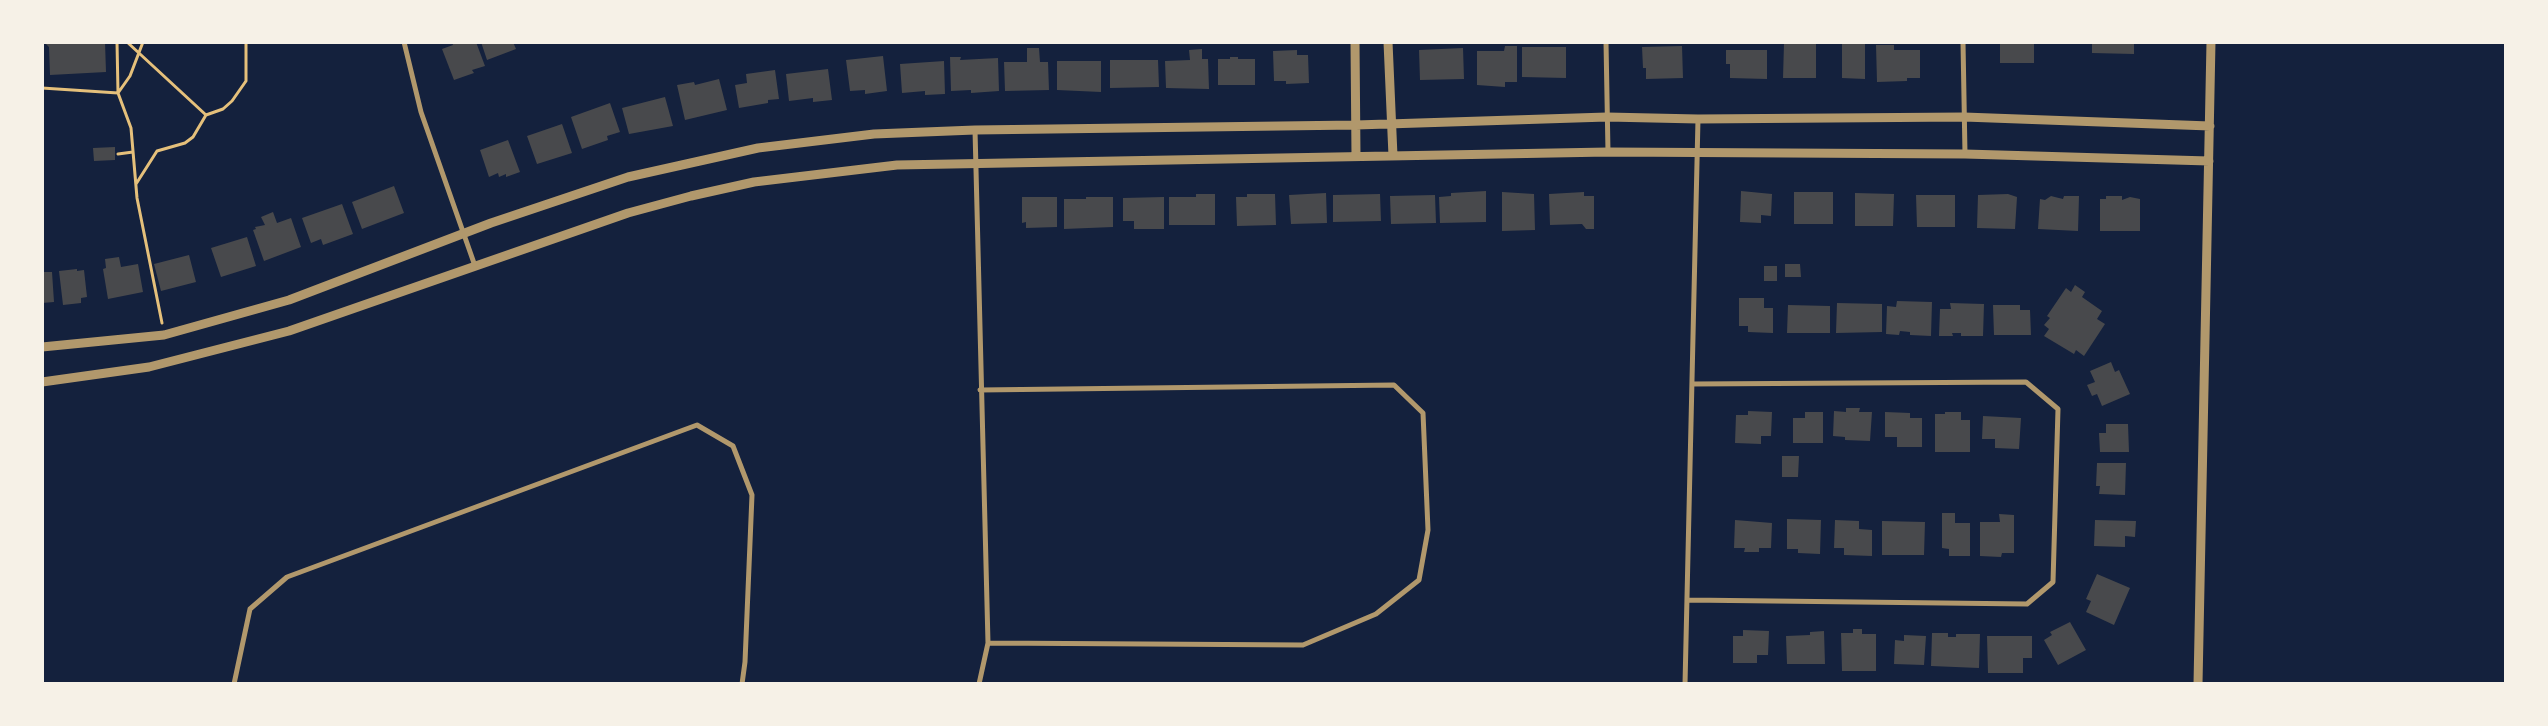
<!DOCTYPE html>
<html>
<head>
<meta charset="utf-8">
<style>
  body { margin:0 }
  #map { position:relative; width:2548px; height:726px; overflow:hidden; background:#14213d; font-family:"Source Serif 4",serif }
  canvas { display:block }
  .frame { position:absolute; inset:0; border:44px solid #f6f1e7; pointer-events:none }
</style>
</head>
<body>
<div id="map">
<canvas width="2548" height="726"></canvas>
<div class="frame"></div>
</div>
<script>
const c = document.querySelector('canvas').getContext('2d');
c.lineJoin = 'round';
function fillPath(path, color) { c.fillStyle = color; c.fill(path, 'evenodd'); }
const toPath = rows => new Path2D(rows.map(r => 'M' + r).join(''));
function strokePath(path, color, width, dash) { c.strokeStyle = color; c.lineWidth = width; c.lineCap = dash ? 'butt' : 'round'; c.setLineDash(dash || []); c.stroke(path); }
fillPath(toPath([
  [44,42,105,42,106,72,50,75,49,47],
  [452,42,476,42,485,66,472,70,474,73,454,80,442,49,453,45],
  [481,42,513,42,516,49,487,60],
  [1842,42,1865,43,1865,79,1842,78],
  [2000,42,2034,42,2034,63,2000,63],
  [2092,42,2134,42,2134,54,2092,53],
  [1784,43,1816,44,1816,78,1783,78],
  [1876,45,1894,45,1894,50,1920,50,1920,78,1907,78,1907,81,1877,82],
  [1505,46,1517,46,1517,82,1505,82,1505,87,1477,85,1477,51,1504,51],
  [1682,46,1683,78,1646,79,1646,68,1643,68,1642,47],
  [1522,47,1566,47,1566,78,1522,77],
  [1027,48,1039,48,1040,62,1048,62,1049,90,1005,91,1004,62,1027,62],
  [1463,48,1464,79,1420,80,1419,50],
  [1202,49,1202,59,1208,59,1209,89,1166,88,1165,61,1190,60,1189,50],
  [1297,50,1297,55,1308,55,1309,83,1286,84,1286,81,1274,81,1273,51],
  [1726,50,1767,50,1767,79,1730,78,1730,64,1726,64],
  [883,56,887,91,865,94,865,90,850,91,846,60],
  [950,57,961,57,960,60,998,58,999,91,971,93,971,90,951,91],
  [1230,57,1238,57,1238,59,1255,59,1255,85,1218,85,1218,59,1230,59],
  [1110,60,1158,60,1159,87,1110,88],
  [944,61,945,94,925,95,925,91,902,93,900,64],
  [1057,61,1101,61,1101,92,1057,90],
  [828,69,832,100,813,102,813,98,789,101,786,74],
  [775,70,779,99,768,100,768,103,739,108,735,85,747,83,746,74],
  [719,79,727,110,685,120,677,85,694,82,695,85],
  [665,97,673,126,629,134,622,108],
  [610,103,620,132,607,136,608,140,582,149,571,117],
  [562,124,572,153,537,164,527,136],
  [508,140,520,172,506,177,506,174,499,177,498,173,489,177,480,150],
  [115,147,115,160,94,161,93,148],
  [394,186,404,213,362,229,352,202],
  [1486,191,1486,222,1440,223,1439,197,1451,196,1451,193],
  [1741,191,1772,194,1771,216,1761,215,1761,223,1740,222],
  [1502,192,1534,194,1535,230,1502,231],
  [1584,192,1584,196,1594,196,1594,229,1586,229,1582,224,1550,225,1549,194],
  [1794,192,1833,192,1833,224,1794,224],
  [1326,193,1327,223,1291,224,1289,195],
  [1855,193,1894,194,1893,226,1855,226],
  [1196,194,1215,194,1215,225,1169,225,1169,197,1196,197],
  [1247,194,1275,194,1276,225,1237,226,1236,197,1247,197],
  [1380,194,1381,221,1333,222,1333,195],
  [2008,194,2017,197,2015,229,1977,228,1978,195],
  [1435,195,1436,223,1391,224,1390,196],
  [1916,195,1955,195,1955,227,1917,227],
  [2051,196,2063,199,2064,196,2079,196,2078,231,2038,229,2040,199,2045,200],
  [2106,196,2122,196,2122,200,2130,197,2140,199,2140,231,2100,231,2100,199,2106,199],
  [1022,197,1057,197,1057,227,1026,228,1026,222,1022,223],
  [1086,197,1113,197,1113,227,1064,229,1064,199,1086,199],
  [1164,197,1164,229,1134,229,1134,221,1123,221,1123,198],
  [342,204,353,234,323,245,321,239,311,243,302,218],
  [273,212,277,223,291,218,301,247,264,261,253,230,256,229,255,227,265,225,261,217],
  [247,237,256,266,221,277,211,248],
  [189,255,196,282,161,291,154,264],
  [119,257,121,267,138,264,143,292,108,299,103,269,106,268,105,259],
  [1785,264,1800,264,1801,277,1785,277],
  [1764,266,1777,266,1777,281,1764,281],
  [77,269,77,271,84,270,87,297,81,298,81,303,63,305,59,271],
  [42,272,52,272,54,302,42,303],
  [2075,285,2085,292,2082,297,2102,311,2097,319,2105,324,2084,356,2076,350,2074,354,2044,336,2049,329,2044,325,2050,318,2047,316,2066,288,2071,292],
  [1739,298,1764,298,1764,308,1773,308,1773,333,1748,332,1748,326,1739,326],
  [1897,301,1932,302,1931,336,1910,335,1910,332,1900,331,1899,335,1886,334,1887,306,1896,307],
  [1837,303,1882,304,1882,332,1836,333],
  [1950,303,1984,304,1983,336,1961,336,1961,333,1952,333,1953,336,1939,336,1940,309,1951,309],
  [1788,305,1830,306,1830,333,1787,333],
  [1993,305,2020,305,2020,310,2030,310,2031,335,1994,335],
  [2111,362,2115,372,2119,370,2130,394,2102,406,2097,394,2092,396,2087,385,2095,382,2090,371],
  [1846,408,1860,408,1859,412,1872,412,1870,441,1845,440,1845,437,1833,436,1834,411,1846,412],
  [1748,411,1772,412,1771,436,1761,436,1761,444,1735,443,1736,415,1748,415],
  [1805,412,1823,412,1823,443,1793,443,1793,418,1805,418],
  [1885,412,1910,413,1910,418,1922,418,1922,447,1897,447,1897,437,1885,437],
  [1945,412,1961,412,1961,420,1970,420,1970,452,1935,452,1935,414,1945,414],
  [1983,416,2021,418,2019,449,1995,448,1995,439,1982,439],
  [2106,424,2128,424,2129,452,2100,452,2099,433,2106,433],
  [1782,456,1799,456,1798,477,1782,477],
  [2097,463,2126,463,2125,495,2099,494,2100,486,2096,486],
  [1942,513,1955,513,1955,523,1970,523,1970,556,1949,556,1949,549,1942,548],
  [1999,514,2014,515,2014,553,2002,553,2001,557,1980,556,1980,522,2000,522],
  [1787,519,1821,520,1820,554,1798,553,1798,549,1787,549],
  [1735,520,1772,523,1771,548,1759,548,1759,552,1744,552,1745,548,1734,548],
  [1835,520,1859,521,1859,529,1872,530,1872,556,1844,555,1844,548,1834,548],
  [2095,520,2136,521,2135,537,2125,536,2125,547,2094,546],
  [1882,521,1925,522,1924,555,1882,555],
  [2097,574,2130,588,2114,625,2086,612,2091,601,2086,599],
  [2070,622,2086,650,2058,665,2044,640,2052,635,2050,632],
  [1853,629,1862,629,1862,634,1876,634,1876,671,1842,671,1841,633,1853,633],
  [1743,630,1769,631,1768,655,1757,655,1757,663,1733,663,1733,636,1743,636],
  [1824,631,1825,664,1787,664,1786,636,1810,635,1810,632],
  [1932,633,1948,633,1948,637,1956,637,1956,634,1980,634,1979,668,1931,666],
  [1904,635,1926,636,1924,665,1894,664,1895,640,1904,641],
  [1987,636,2032,636,2032,658,2023,658,2023,673,1988,673]
]), '#48494c');
strokePath(toPath([
  [117,42,118,93,131,128,137,198,162,323],
  [127,42,206,115],
  [42,88,118,93,130,76,143,42],
  [118,154,133,152],
  [136,184,157,151,185,143,193,137,206,115,223,109,232,101,246,81,246,42]
]), '#e5c07b', 3);
strokePath(toPath([
  [404,42,421,112,475,266],
  [1606,42,1608,152],
  [1963,42,1965,154],
  [975,130,988,643,979,684],
  [980,390,1394,385,1423,413,1428,530,1419,580,1376,614,1303,645,988,643],
  [1688,600,2027,604,2053,582,2058,409,2026,382,1692,384],
  [234,684,250,609,287,577,697,425,733,446,752,495,745,662,742,684],
  [1685,684,1698,119]
]), '#b1986c', 5);
strokePath(toPath([
  [1355,42,1356,156],
  [1388,42,1393,156],
  [42,347,164,335,289,300,491,223,628,177,758,148,874,134,975,130,1356,125,1607,117,1698,119,1964,117,2210,126],
  [42,382,149,367,289,331,628,213,691,196,754,182,897,165,1608,152,1965,154,2209,161],
  [2198,684,2211,42]
]), '#b1986c', 9);
</script>
</body>
</html>
